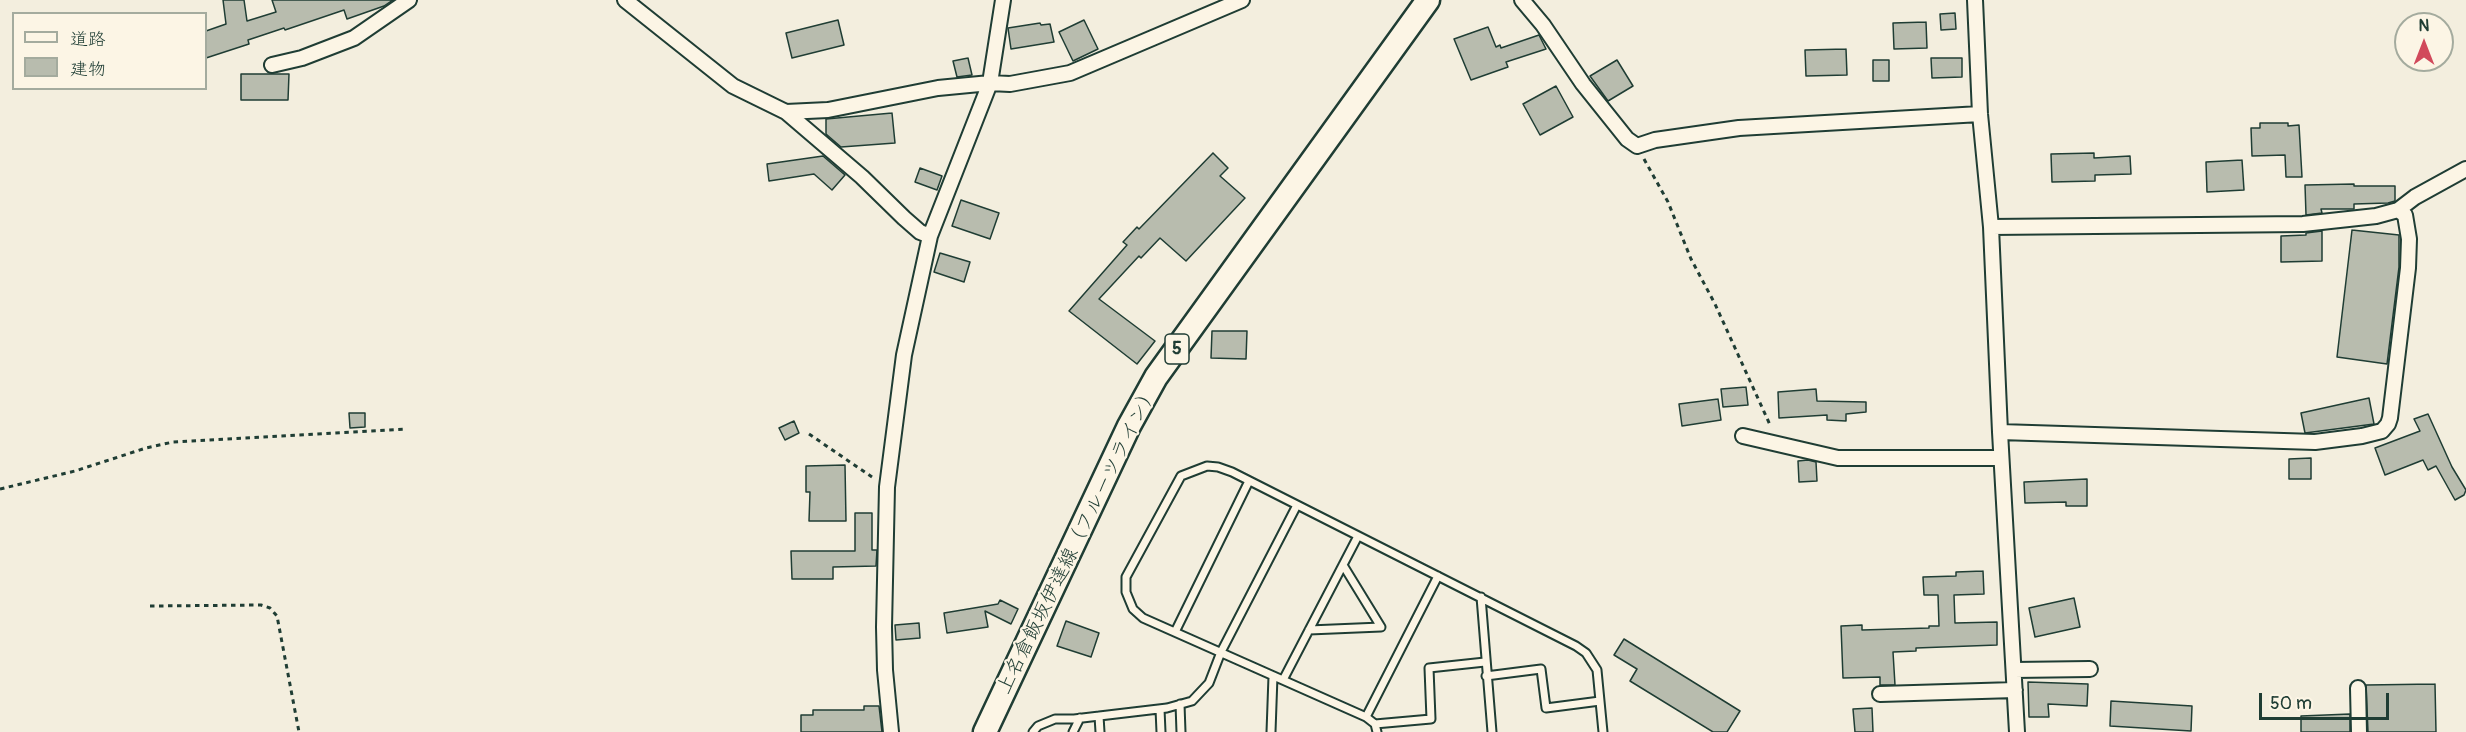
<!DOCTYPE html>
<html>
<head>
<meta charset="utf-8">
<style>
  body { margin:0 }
  #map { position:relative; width:2466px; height:732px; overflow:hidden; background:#f3eede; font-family:Pangolin,"Klee One",sans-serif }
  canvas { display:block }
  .legend { position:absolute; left:12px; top:12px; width:195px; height:78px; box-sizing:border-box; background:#fcf5e5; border:2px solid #a4ab9e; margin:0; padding:8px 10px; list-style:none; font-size:18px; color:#1f3d34 }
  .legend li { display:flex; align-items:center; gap:12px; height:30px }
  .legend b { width:30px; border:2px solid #a4ab9e }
  .north { position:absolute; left:2394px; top:12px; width:60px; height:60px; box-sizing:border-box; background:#fcf5e5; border:2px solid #a4ab9e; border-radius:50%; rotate:0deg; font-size:16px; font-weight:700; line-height:24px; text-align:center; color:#1f3d34 }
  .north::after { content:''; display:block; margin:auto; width:21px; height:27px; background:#d1495b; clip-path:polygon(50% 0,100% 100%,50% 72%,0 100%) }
  .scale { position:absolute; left:2259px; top:693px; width:130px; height:27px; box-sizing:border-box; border:3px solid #1f3d34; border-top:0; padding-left:8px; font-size:18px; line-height:21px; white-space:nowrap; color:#1f3d34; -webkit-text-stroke:4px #fcf5e5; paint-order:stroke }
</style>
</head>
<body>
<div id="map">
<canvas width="2466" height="732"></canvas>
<ul class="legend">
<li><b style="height:8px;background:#fcf5e5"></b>道路</li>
<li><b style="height:16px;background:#b8bcae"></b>建物</li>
</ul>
<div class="north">N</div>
<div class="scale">50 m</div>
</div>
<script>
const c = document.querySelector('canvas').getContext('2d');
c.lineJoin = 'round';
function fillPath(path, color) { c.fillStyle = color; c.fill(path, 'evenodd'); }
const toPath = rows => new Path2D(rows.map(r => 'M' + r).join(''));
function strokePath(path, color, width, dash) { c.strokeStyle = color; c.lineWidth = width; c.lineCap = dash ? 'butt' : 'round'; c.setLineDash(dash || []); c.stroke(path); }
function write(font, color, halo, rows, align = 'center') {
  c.font = font + ' Pangolin,"Klee One",sans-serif'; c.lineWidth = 4.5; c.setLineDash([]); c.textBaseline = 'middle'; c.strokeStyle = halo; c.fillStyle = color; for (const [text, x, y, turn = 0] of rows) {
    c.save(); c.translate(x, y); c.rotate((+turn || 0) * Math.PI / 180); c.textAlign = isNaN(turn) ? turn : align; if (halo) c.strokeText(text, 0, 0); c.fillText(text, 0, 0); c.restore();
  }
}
const building = toPath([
  [223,0,244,0,247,21,276,12,272,0,393,0,384,6,347,19,344,10,285,30,284,28,248,40,249,44,206,58,206,31,226,24,223,0],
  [1955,13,1956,29,1941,30,1940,14,1955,13],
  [838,20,844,45,792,58,786,33,838,20],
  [1084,20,1098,49,1073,61,1059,32,1084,20],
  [1926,22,1927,48,1894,49,1893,23,1926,22],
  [1040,23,1041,25,1050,24,1054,42,1011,49,1008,28,1040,23],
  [1488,27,1496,47,1500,45,1501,48,1539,35,1546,49,1506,62,1508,67,1471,80,1454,39,1488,27],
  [1846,49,1847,75,1806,76,1805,50,1846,49],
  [968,58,972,75,957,77,953,61,968,58],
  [1931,58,1962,58,1962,77,1932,78,1931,58],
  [1617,60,1633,86,1608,101,1590,76,1617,60],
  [1873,60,1889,60,1889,81,1873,81,1873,60],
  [241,74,289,74,288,100,241,100,241,74],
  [1556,86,1573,117,1540,135,1523,104,1556,86],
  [892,113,895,143,841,147,826,134,826,119,892,113],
  [2260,123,2288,123,2288,126,2299,125,2302,177,2286,177,2285,155,2252,156,2251,128,2260,128,2260,123],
  [1213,153,1228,168,1220,176,1245,198,1186,261,1160,238,1141,258,1139,256,1099,299,1155,341,1137,364,1069,311,1127,245,1123,242,1137,227,1139,229,1213,153],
  [2094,153,2094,158,2130,156,2131,174,2095,175,2095,181,2052,182,2051,154,2094,153],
  [823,156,845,175,832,190,814,174,769,181,767,164,823,156],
  [2242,160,2244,190,2207,192,2206,162,2242,160],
  [920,168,942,176,937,190,915,182,920,168],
  [2354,184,2354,186,2395,186,2395,201,2388,203,2354,204,2354,209,2321,209,2322,213,2306,215,2305,185,2354,184],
  [961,200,999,213,990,239,952,226,961,200],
  [2352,230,2399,235,2399,267,2387,364,2337,357,2352,230],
  [2322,231,2322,261,2281,262,2281,236,2306,235,2306,233,2322,231],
  [940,253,970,262,964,282,934,272,940,253],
  [1212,331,1247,331,1246,359,1211,358,1212,331],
  [1746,387,1748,405,1723,407,1721,389,1746,387],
  [1816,389,1817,401,1866,402,1866,412,1846,414,1846,421,1827,420,1827,415,1779,418,1778,392,1816,389],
  [2369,398,2374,424,2305,433,2301,413,2369,398],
  [1718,399,1721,420,1682,426,1679,404,1718,399],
  [349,413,365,413,365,427,350,428,349,413],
  [2428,414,2452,467,2466,490,2464,495,2455,500,2436,466,2428,470,2423,460,2385,475,2375,448,2420,431,2414,419,2428,414],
  [794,421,799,433,785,440,779,428,794,421],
  [2311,458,2311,479,2289,479,2289,459,2311,458],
  [1808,460,1816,462,1817,481,1799,482,1798,461,1808,460],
  [845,465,846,521,809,521,810,492,806,492,806,466,845,465],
  [2087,479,2087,506,2066,506,2066,502,2025,503,2024,482,2087,479],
  [855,513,872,513,872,550,877,550,876,566,833,567,833,579,792,579,791,551,855,551,855,513],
  [1983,571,1984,594,1954,595,1955,623,1997,622,1997,645,1916,648,1916,651,1893,652,1895,685,1880,685,1880,677,1843,678,1841,626,1862,625,1862,630,1929,628,1929,626,1939,626,1938,595,1924,595,1923,577,1956,576,1956,572,1983,571],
  [2074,598,2080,627,2035,637,2029,608,2074,598],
  [1000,600,1018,609,1011,624,985,611,988,627,947,633,944,613,998,604,1000,600],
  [1066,621,1099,633,1091,657,1057,646,1066,621],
  [919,623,920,638,896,640,895,625,919,623],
  [1624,639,1740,711,1727,732,1713,732,1630,681,1637,669,1614,655,1624,639],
  [2028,682,2088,684,2087,706,2048,704,2049,717,2029,717,2028,682],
  [2435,684,2436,732,2368,732,2366,685,2435,684],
  [2111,701,2192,706,2191,731,2110,726,2111,701],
  [864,706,879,706,882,732,801,732,801,715,813,715,813,710,864,710,864,706],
  [1872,708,1873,732,1855,732,1853,709,1872,708],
  [2350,714,2350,732,2301,732,2301,716,2350,714]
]);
fillPath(building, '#b8bcae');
strokePath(building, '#1f3d34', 1.5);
const lane = toPath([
  [1481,597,1492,732],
  [1309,630,1381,627,1343,565],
  [1175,632,1249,481],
  [1486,676,1541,669,1546,708,1600,701],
  [1283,680,1358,536],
  [1180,704,1181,732],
  [1160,709,1161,732],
  [1099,716,1100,732],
  [1366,717,1438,576],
  [1375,724,1431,719,1429,668,1485,662],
  [1033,732,1038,726,1055,719,1074,719,1167,708,1192,701,1209,683,1221,652,1297,505],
  [1073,732,1080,718],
  [1271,732,1273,676],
  [1377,732,1375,724,1366,717,1143,618,1133,609,1126,592,1126,577,1181,476,1207,466,1218,467,1232,472,1576,646,1586,653,1597,670,1603,732]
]);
const street = toPath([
  [625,0,733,86,786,112,828,110,938,88,990,83,1010,84,1070,73,1242,0],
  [1522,0,1543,25,1583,84,1627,139,1637,146,1655,140,1739,128,1980,114],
  [1975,0,1980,114,1991,227,2000,432,2017,732],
  [272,65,302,58,354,38,409,0],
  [786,112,862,177,904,218,920,232,930,236],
  [2398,210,2415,197,2466,169],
  [1991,227,2303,224,2376,216,2398,210,2405,215,2409,239,2408,268,2390,418,2388,424,2382,431,2362,436,2315,442,2000,432],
  [1743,436,1838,458,2001,458],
  [2014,670,2090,669],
  [2358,688,2359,732],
  [1880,694,2015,690],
  [891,732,885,670,884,627,887,487,904,355,930,236,990,83,1003,0]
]);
const primary = toPath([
  [985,732,1129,426,1156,377,1428,0]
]);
strokePath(lane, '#1f3d34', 11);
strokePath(street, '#1f3d34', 18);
strokePath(primary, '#1f3d34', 27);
strokePath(toPath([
  [1644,159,1668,202,1691,259,1715,304,1771,427],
  [809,434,872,477],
  [0,489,75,471,146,448,173,442,407,429],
  [150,606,261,605,270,608,277,616,299,732]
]), '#1f3d34', 3, [4.5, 4.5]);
strokePath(lane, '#fcf5e5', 7);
strokePath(street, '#fcf5e5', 14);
strokePath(primary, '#fcf5e5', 22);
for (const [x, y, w] of [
  [1177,349,24]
]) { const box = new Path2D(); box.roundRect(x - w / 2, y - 15, w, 30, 4.5); c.fillStyle = '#fcf5e5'; c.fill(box); strokePath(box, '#1f3d34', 1.5); }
write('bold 18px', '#1f3d34', null, [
  ["5",1177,349]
]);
write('20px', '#1f3d34', '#fcf5e5', [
  ["上名倉飯坂伊達線（フルーツライン）",1078,540,-64]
]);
</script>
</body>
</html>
